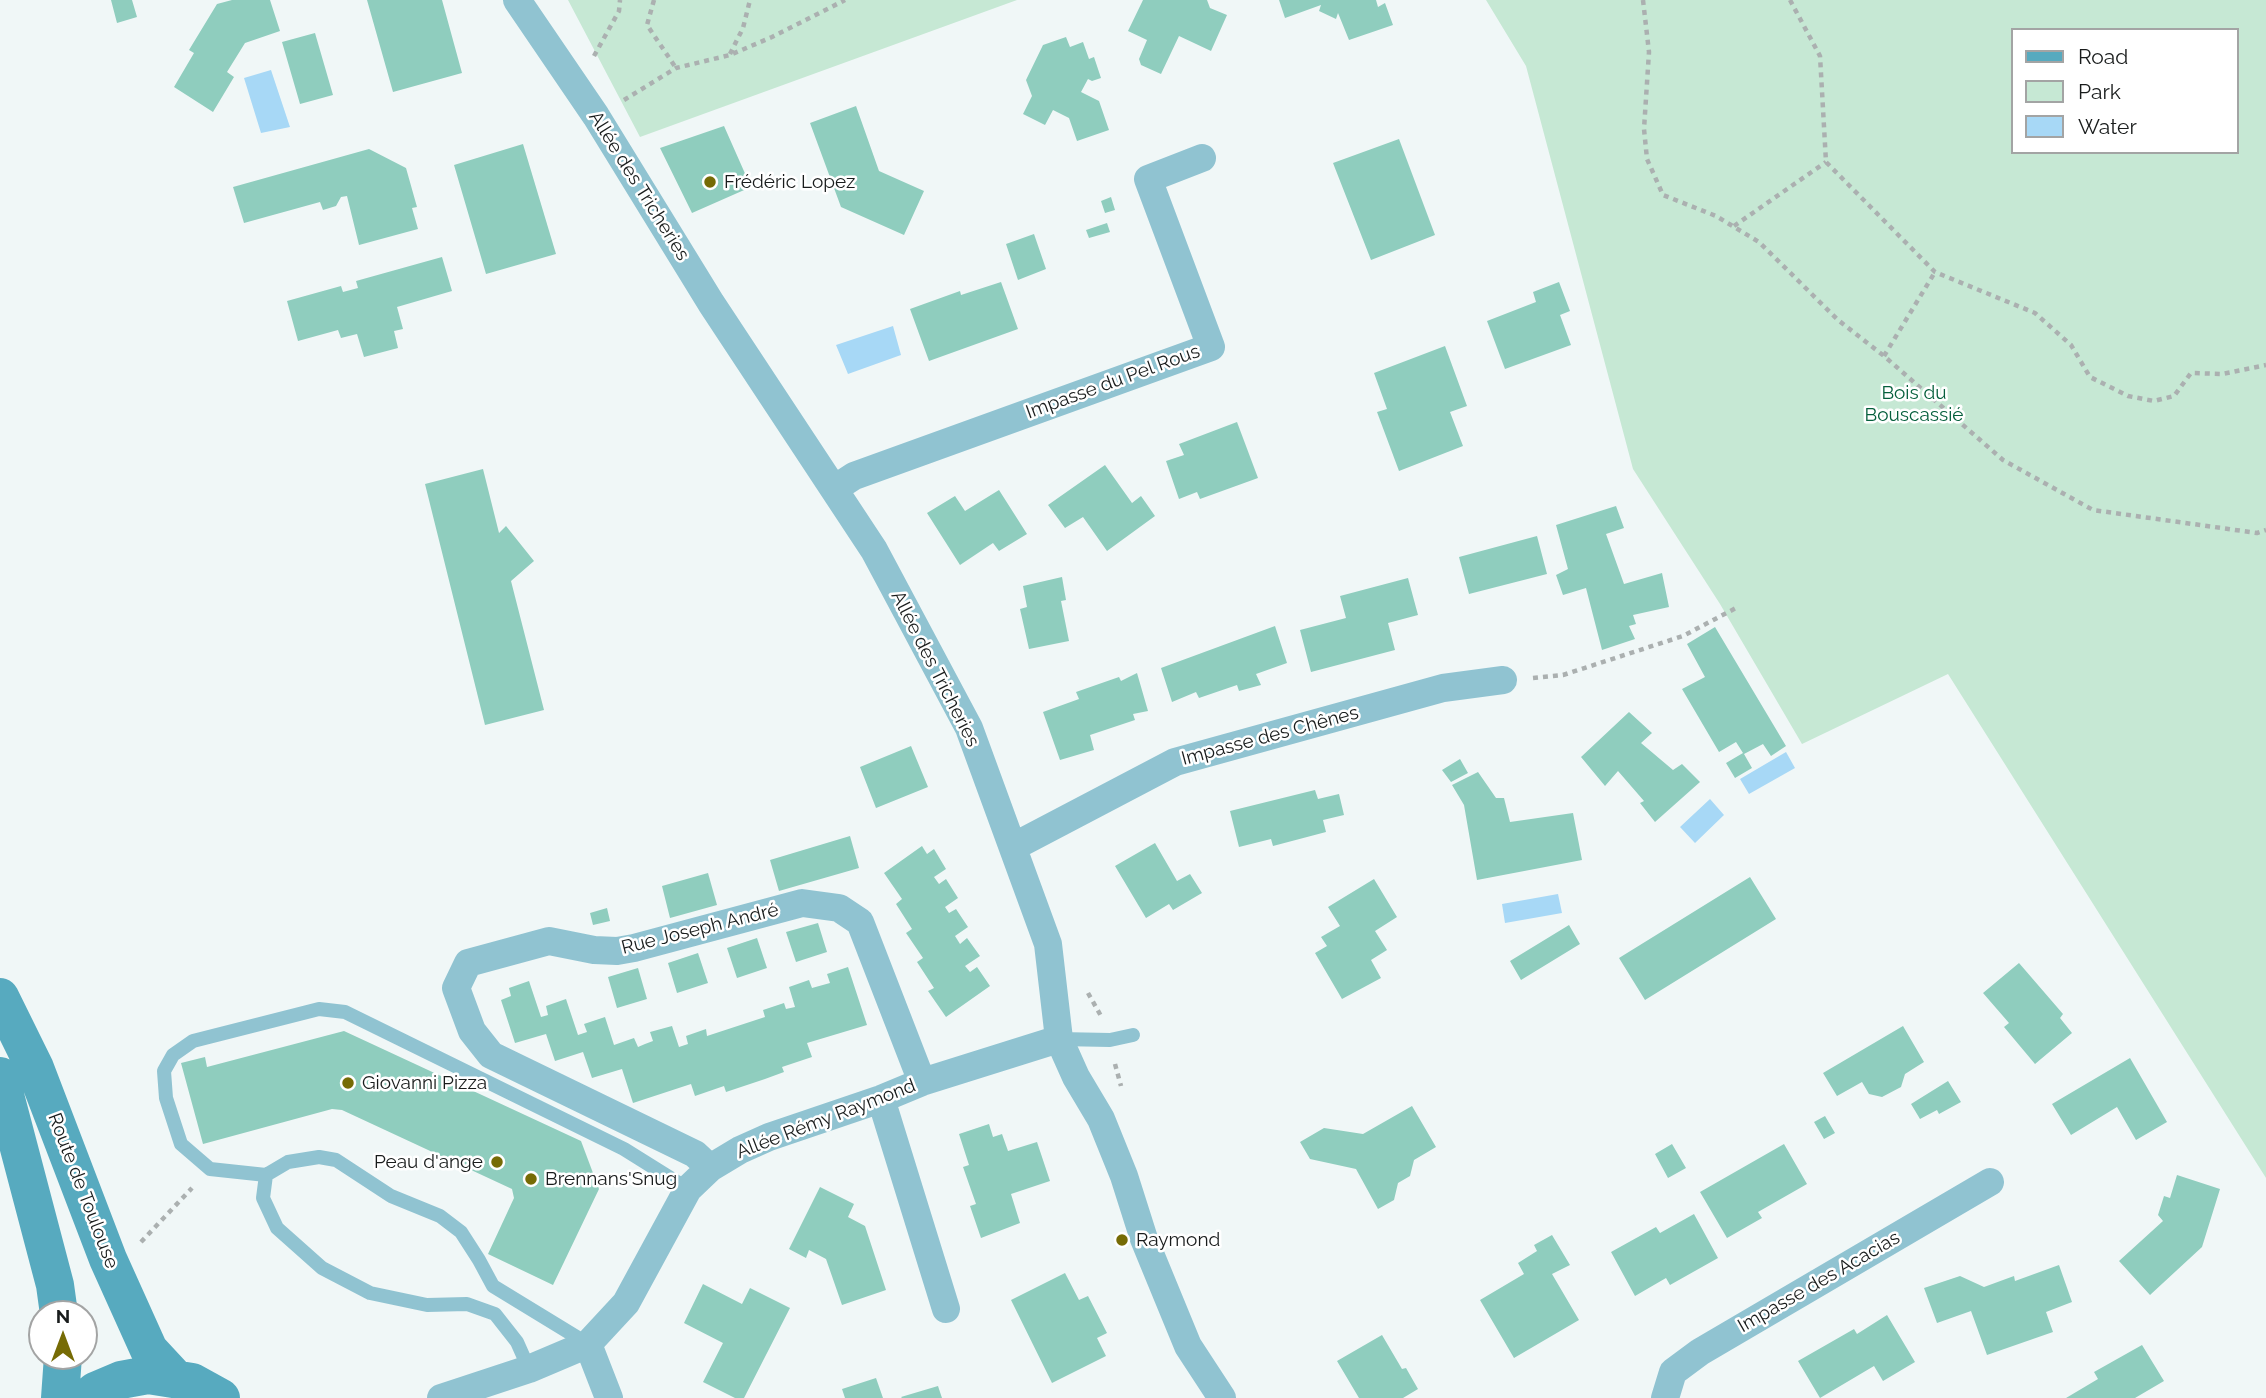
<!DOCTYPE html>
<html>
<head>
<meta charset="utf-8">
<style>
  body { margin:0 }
  #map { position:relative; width:2266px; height:1398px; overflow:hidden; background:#f0f7f7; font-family:Raleway,sans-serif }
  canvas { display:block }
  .legend { position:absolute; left:2011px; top:28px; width:228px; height:126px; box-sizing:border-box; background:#fff; border:2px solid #a3a4a4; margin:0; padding:9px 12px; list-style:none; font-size:21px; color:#191c1c }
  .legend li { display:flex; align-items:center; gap:14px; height:35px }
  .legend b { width:35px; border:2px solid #a3a4a4 }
  .north { position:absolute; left:28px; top:1300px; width:70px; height:70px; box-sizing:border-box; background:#fff; border:2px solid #a3a4a4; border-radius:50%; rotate:0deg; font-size:19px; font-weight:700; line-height:28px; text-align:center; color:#191c1c }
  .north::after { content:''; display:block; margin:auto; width:24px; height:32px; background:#766b05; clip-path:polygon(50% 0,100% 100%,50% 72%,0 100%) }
</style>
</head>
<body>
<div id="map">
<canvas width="2266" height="1398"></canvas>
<ul class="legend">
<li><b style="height:9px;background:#57aabf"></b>Road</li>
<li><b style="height:19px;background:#c6e8d4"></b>Park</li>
<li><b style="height:19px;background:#a7d8f6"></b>Water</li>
</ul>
<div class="north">N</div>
</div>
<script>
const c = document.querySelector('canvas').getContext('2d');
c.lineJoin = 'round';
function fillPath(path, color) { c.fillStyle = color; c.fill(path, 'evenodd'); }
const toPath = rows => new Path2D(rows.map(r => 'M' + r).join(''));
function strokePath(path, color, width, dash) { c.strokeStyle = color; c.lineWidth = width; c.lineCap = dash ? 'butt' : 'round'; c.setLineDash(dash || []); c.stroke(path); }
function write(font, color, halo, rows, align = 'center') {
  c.font = font + ' Raleway,sans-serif'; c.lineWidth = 5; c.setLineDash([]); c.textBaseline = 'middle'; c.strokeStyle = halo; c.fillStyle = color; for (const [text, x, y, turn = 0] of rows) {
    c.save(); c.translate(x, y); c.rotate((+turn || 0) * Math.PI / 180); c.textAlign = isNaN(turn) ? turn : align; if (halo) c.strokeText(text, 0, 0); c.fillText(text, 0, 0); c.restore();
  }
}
fillPath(toPath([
  [568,0,1017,0,640,137],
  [1486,0,2266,0,2266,1178,1948,674,1802,744,1720,604,1633,469,1526,66],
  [2012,30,2236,30,2236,152,2012,152]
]), '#c6e8d4');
fillPath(toPath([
  [271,70,290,127,261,133,244,78],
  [893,326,901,355,848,374,836,345],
  [1786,752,1795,768,1749,794,1740,779],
  [1710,799,1724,815,1695,843,1680,827],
  [1558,894,1562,913,1505,923,1502,904]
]), '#a7d8f6');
fillPath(toPath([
  [111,0,132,0,137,17,117,23],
  [232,0,270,0,280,31,245,43,227,72,234,77,213,112,174,87,194,53,189,50,217,4],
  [367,0,442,0,462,73,393,92],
  [1143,0,1207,0,1210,8,1227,15,1211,51,1179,36,1161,74,1141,65,1139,59,1147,40,1128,31],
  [1279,0,1376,0,1378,7,1385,3,1393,25,1349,40,1338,13,1336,19,1319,11,1321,5,1285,18],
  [315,33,333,95,300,104,282,42],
  [1066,37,1070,47,1083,42,1089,59,1094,57,1101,78,1092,81,1088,79,1081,92,1099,101,1109,130,1077,141,1069,118,1053,110,1045,125,1023,114,1032,96,1026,80,1043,45],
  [856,106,879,171,924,191,904,235,841,207,810,123],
  [724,126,751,187,692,213,660,148],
  [1399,139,1435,235,1371,260,1333,163],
  [523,144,556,254,486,274,454,165],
  [369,149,406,168,417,207,412,208,418,229,359,245,347,196,341,197,336,206,323,210,320,202,244,223,233,187],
  [1111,197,1115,210,1105,213,1101,201],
  [1107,223,1110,232,1089,238,1086,230],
  [1034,234,1046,269,1018,280,1006,244],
  [442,257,452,291,397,307,403,329,394,331,398,348,364,357,357,334,341,338,338,330,298,341,287,301,341,286,343,292,358,288,356,281],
  [1001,282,1018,329,929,361,910,309,960,291,961,295],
  [1559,282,1570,311,1560,315,1571,345,1505,369,1487,321,1536,302,1533,292],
  [1445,346,1467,406,1450,412,1463,446,1399,471,1377,412,1387,409,1374,373],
  [1237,422,1258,478,1200,499,1197,492,1179,499,1166,461,1184,455,1179,444],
  [1105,465,1132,503,1141,496,1155,516,1107,551,1083,517,1065,528,1048,505],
  [483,469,499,533,506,526,534,561,511,581,544,710,485,725,425,484],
  [999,490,1027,534,999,551,993,543,960,565,927,513,955,496,965,511],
  [1616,506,1624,528,1606,534,1624,584,1662,573,1669,607,1633,615,1636,624,1629,626,1635,639,1602,650,1586,588,1563,595,1556,575,1568,569,1556,525],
  [1537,536,1547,574,1469,594,1459,557],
  [1062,577,1066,600,1061,601,1069,641,1029,649,1020,609,1027,607,1023,586],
  [1408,578,1418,615,1388,623,1395,650,1311,672,1300,630,1346,618,1340,596],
  [1275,626,1287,663,1256,674,1261,685,1239,691,1237,685,1199,698,1196,692,1172,702,1161,668],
  [1715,627,1786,746,1771,756,1763,744,1744,754,1752,768,1735,778,1726,763,1743,753,1736,742,1719,752,1682,689,1705,677,1687,644],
  [1137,673,1148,711,1133,714,1135,720,1090,735,1094,750,1060,760,1043,712,1079,699,1076,692,1119,677,1121,681],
  [1629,712,1652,733,1641,743,1673,770,1682,764,1700,782,1655,822,1640,803,1644,801,1618,771,1605,786,1581,757],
  [911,746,928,787,876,808,860,767],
  [1460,759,1468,773,1451,782,1442,770],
  [1478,772,1496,798,1504,798,1510,822,1573,813,1582,860,1477,880,1464,805,1452,785],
  [1315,790,1318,799,1339,794,1344,815,1323,820,1326,832,1273,846,1271,839,1239,847,1230,811],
  [850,836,859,868,779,891,770,860],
  [1155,843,1177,881,1190,874,1202,893,1173,910,1169,904,1146,918,1115,866],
  [922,846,927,854,934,849,946,869,934,877,939,884,946,879,958,898,945,907,949,913,956,909,968,927,955,936,960,944,967,938,980,956,965,966,970,972,977,967,990,986,946,1017,928,991,934,988,917,962,923,958,906,933,912,929,896,904,902,899,884,873],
  [708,873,717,905,670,918,662,886],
  [1750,877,1776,919,1645,1000,1619,958],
  [1374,879,1397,917,1375,931,1387,950,1371,960,1381,978,1342,999,1315,953,1327,946,1321,937,1340,926,1328,907],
  [607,908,610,921,593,925,590,913],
  [818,923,827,952,796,962,786,932],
  [1569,925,1580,944,1521,980,1510,961],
  [757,938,767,968,737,978,727,948],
  [698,953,708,983,677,993,668,963],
  [2019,963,2063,1014,2060,1018,2072,1033,2035,1064,2004,1027,2009,1023,1983,993],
  [848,967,867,1025,807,1043,812,1057,782,1067,784,1072,765,1079,726,1092,724,1086,695,1096,691,1084,633,1103,622,1069,592,1078,583,1052,555,1061,546,1034,515,1043,501,1000,511,996,509,988,529,981,541,1017,548,1015,546,1006,566,999,578,1035,587,1032,584,1024,605,1017,614,1045,634,1038,638,1047,645,1044,653,1041,650,1032,672,1026,679,1047,688,1044,686,1036,706,1029,707,1036,765,1017,763,1010,784,1003,786,1009,795,1007,789,987,809,980,812,988,830,983,827,974],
  [638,968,647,999,617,1008,608,977],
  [1903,1026,1924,1062,1905,1074,1901,1087,1882,1097,1869,1094,1862,1082,1837,1096,1823,1073],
  [344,1031,581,1141,599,1189,553,1285,488,1254,514,1198,512,1189,342,1110,332,1109,203,1144,181,1063,205,1057,207,1067],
  [2130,1058,2167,1122,2136,1140,2117,1107,2071,1135,2052,1104],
  [1948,1081,1961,1102,1939,1114,1937,1110,1920,1119,1911,1104],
  [1412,1106,1436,1147,1414,1160,1410,1176,1398,1183,1394,1200,1378,1209,1356,1169,1310,1159,1300,1142,1324,1128,1363,1134],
  [1825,1116,1835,1133,1824,1139,1814,1122],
  [989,1124,993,1137,1002,1134,1008,1151,1037,1142,1050,1181,1011,1194,1020,1223,981,1238,970,1206,976,1204,963,1167,969,1165,959,1134],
  [1672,1144,1686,1168,1668,1178,1655,1154],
  [1784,1144,1807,1184,1758,1212,1762,1218,1727,1238,1700,1192],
  [2177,1175,2220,1189,2202,1247,2150,1295,2119,1261,2163,1221,2158,1215,2164,1196,2170,1198],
  [820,1187,854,1204,848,1217,865,1226,886,1290,842,1305,826,1259,809,1250,806,1258,789,1249],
  [1694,1214,1718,1258,1670,1285,1666,1278,1635,1296,1611,1252,1656,1227,1660,1233],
  [1552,1235,1570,1265,1552,1274,1579,1320,1514,1358,1480,1300,1524,1274,1518,1263,1537,1251,1534,1245],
  [2059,1265,2072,1302,2046,1312,2053,1332,1987,1355,1971,1311,1937,1323,1924,1288,1960,1276,1984,1287,2014,1276,2015,1281],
  [1065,1273,1079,1300,1088,1296,1107,1333,1097,1338,1106,1356,1052,1383,1011,1300],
  [703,1284,742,1304,750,1288,790,1308,744,1398,735,1398,703,1382,723,1343,684,1323],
  [1887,1315,1915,1362,1883,1381,1874,1366,1820,1398,1798,1361,1854,1329,1857,1334],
  [1382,1335,1402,1369,1406,1368,1418,1389,1403,1398,1359,1398,1337,1361],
  [2142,1345,2164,1381,2135,1398,2066,1398,2098,1379,2094,1372],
  [876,1378,883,1398,845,1398,842,1389],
  [938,1386,942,1398,902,1398,901,1397]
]), '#8fcdbe');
strokePath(toPath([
  [654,0,647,25,676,68],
  [1643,0,1649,52,1644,129,1647,159,1663,195,1716,216,1759,242,1838,320,1884,356,2003,460,2093,510,2257,533,2266,530],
  [1790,0,1820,56,1826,162,1935,272,2035,313,2071,345,2090,377,2128,396,2154,401,2174,396,2191,373,2222,374,2266,365],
  [730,54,743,28,750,0],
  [594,56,619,11,620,0],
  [624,100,676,68,730,55,772,37,845,0],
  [1734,226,1826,162],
  [1884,356,1935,272],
  [1533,678,1563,675,1683,636,1736,608],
  [1088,993,1101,1016],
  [1115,1064,1121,1086],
  [141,1242,192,1188]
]), '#abb0b0', 4.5, [5, 5]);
strokePath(toPath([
  [1059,1039,1110,1040,1133,1035],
  [266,1175,210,1169,181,1144,166,1098,164,1071,173,1055,193,1041,319,1009,345,1012,624,1149,688,1189],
  [529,1369,517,1342,495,1314,467,1304,427,1305,370,1293,322,1268,277,1228,263,1198,266,1175,288,1162,319,1157,336,1160,391,1196,440,1216,461,1232,479,1260,493,1286,588,1344]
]), '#90c3d1', 14);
strokePath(toPath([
  [517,0,596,116,711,303,874,550,969,728,1048,944,1059,1039,1076,1077,1101,1119,1124,1176,1144,1239,1188,1346,1222,1398],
  [834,489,854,476,1211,347,1148,179,1202,158],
  [1013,847,1175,762,1443,688,1503,680],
  [881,1099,946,1309],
  [710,1168,695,1154,491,1055,472,1031,456,988,468,963,549,941,594,950,617,951,634,948,802,903,839,908,860,922,922,1082],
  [588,1344,609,1398],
  [441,1398,529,1369,588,1344,626,1303,688,1189,710,1168,740,1150,769,1137,881,1099,922,1082,1059,1039],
  [1665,1398,1673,1372,1700,1352,1990,1182]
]), '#90c3d1', 28);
strokePath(toPath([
  [0,997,35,1068,108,1259,149,1350,175,1378],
  [0,1076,55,1285,59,1314],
  [60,1398,63,1356],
  [87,1398,95,1391,121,1380,148,1375,192,1382,221,1398]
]), '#57aabf', 38);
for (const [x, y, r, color] of [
  [710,182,7,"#766b05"],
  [348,1083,7,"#766b05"],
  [497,1162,7,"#766b05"],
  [531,1179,7,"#766b05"],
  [1122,1240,7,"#766b05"]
]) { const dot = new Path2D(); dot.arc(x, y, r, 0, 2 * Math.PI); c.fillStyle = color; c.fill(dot); strokePath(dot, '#fff', 2.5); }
write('19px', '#191c1c', '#fff', [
  ["Frédéric Lopez",724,182],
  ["Giovanni Pizza",362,1083],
  ["Peau d'ange",483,1162,"right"],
  ["Brennans'Snug",545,1179],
  ["Raymond",1136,1240]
], 'left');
write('19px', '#191c1c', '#fff', [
  ["Allée des Tricheries",639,186,58],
  ["Impasse du Pel Rous",1113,382,-20],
  ["Allée des Tricheries",935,669,63],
  ["Impasse des Chênes",1270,736,-15],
  ["Rue Joseph André",700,929,-14],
  ["Allée Rémy Raymond",826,1119,-21],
  ["Route de Toulouse",83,1191,69],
  ["Impasse des Acacias",1819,1282,-30]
]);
write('19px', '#055f3c', '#fff', [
  ["Bois du",1914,393],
  ["Bouscassié",1914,415]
]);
</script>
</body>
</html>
